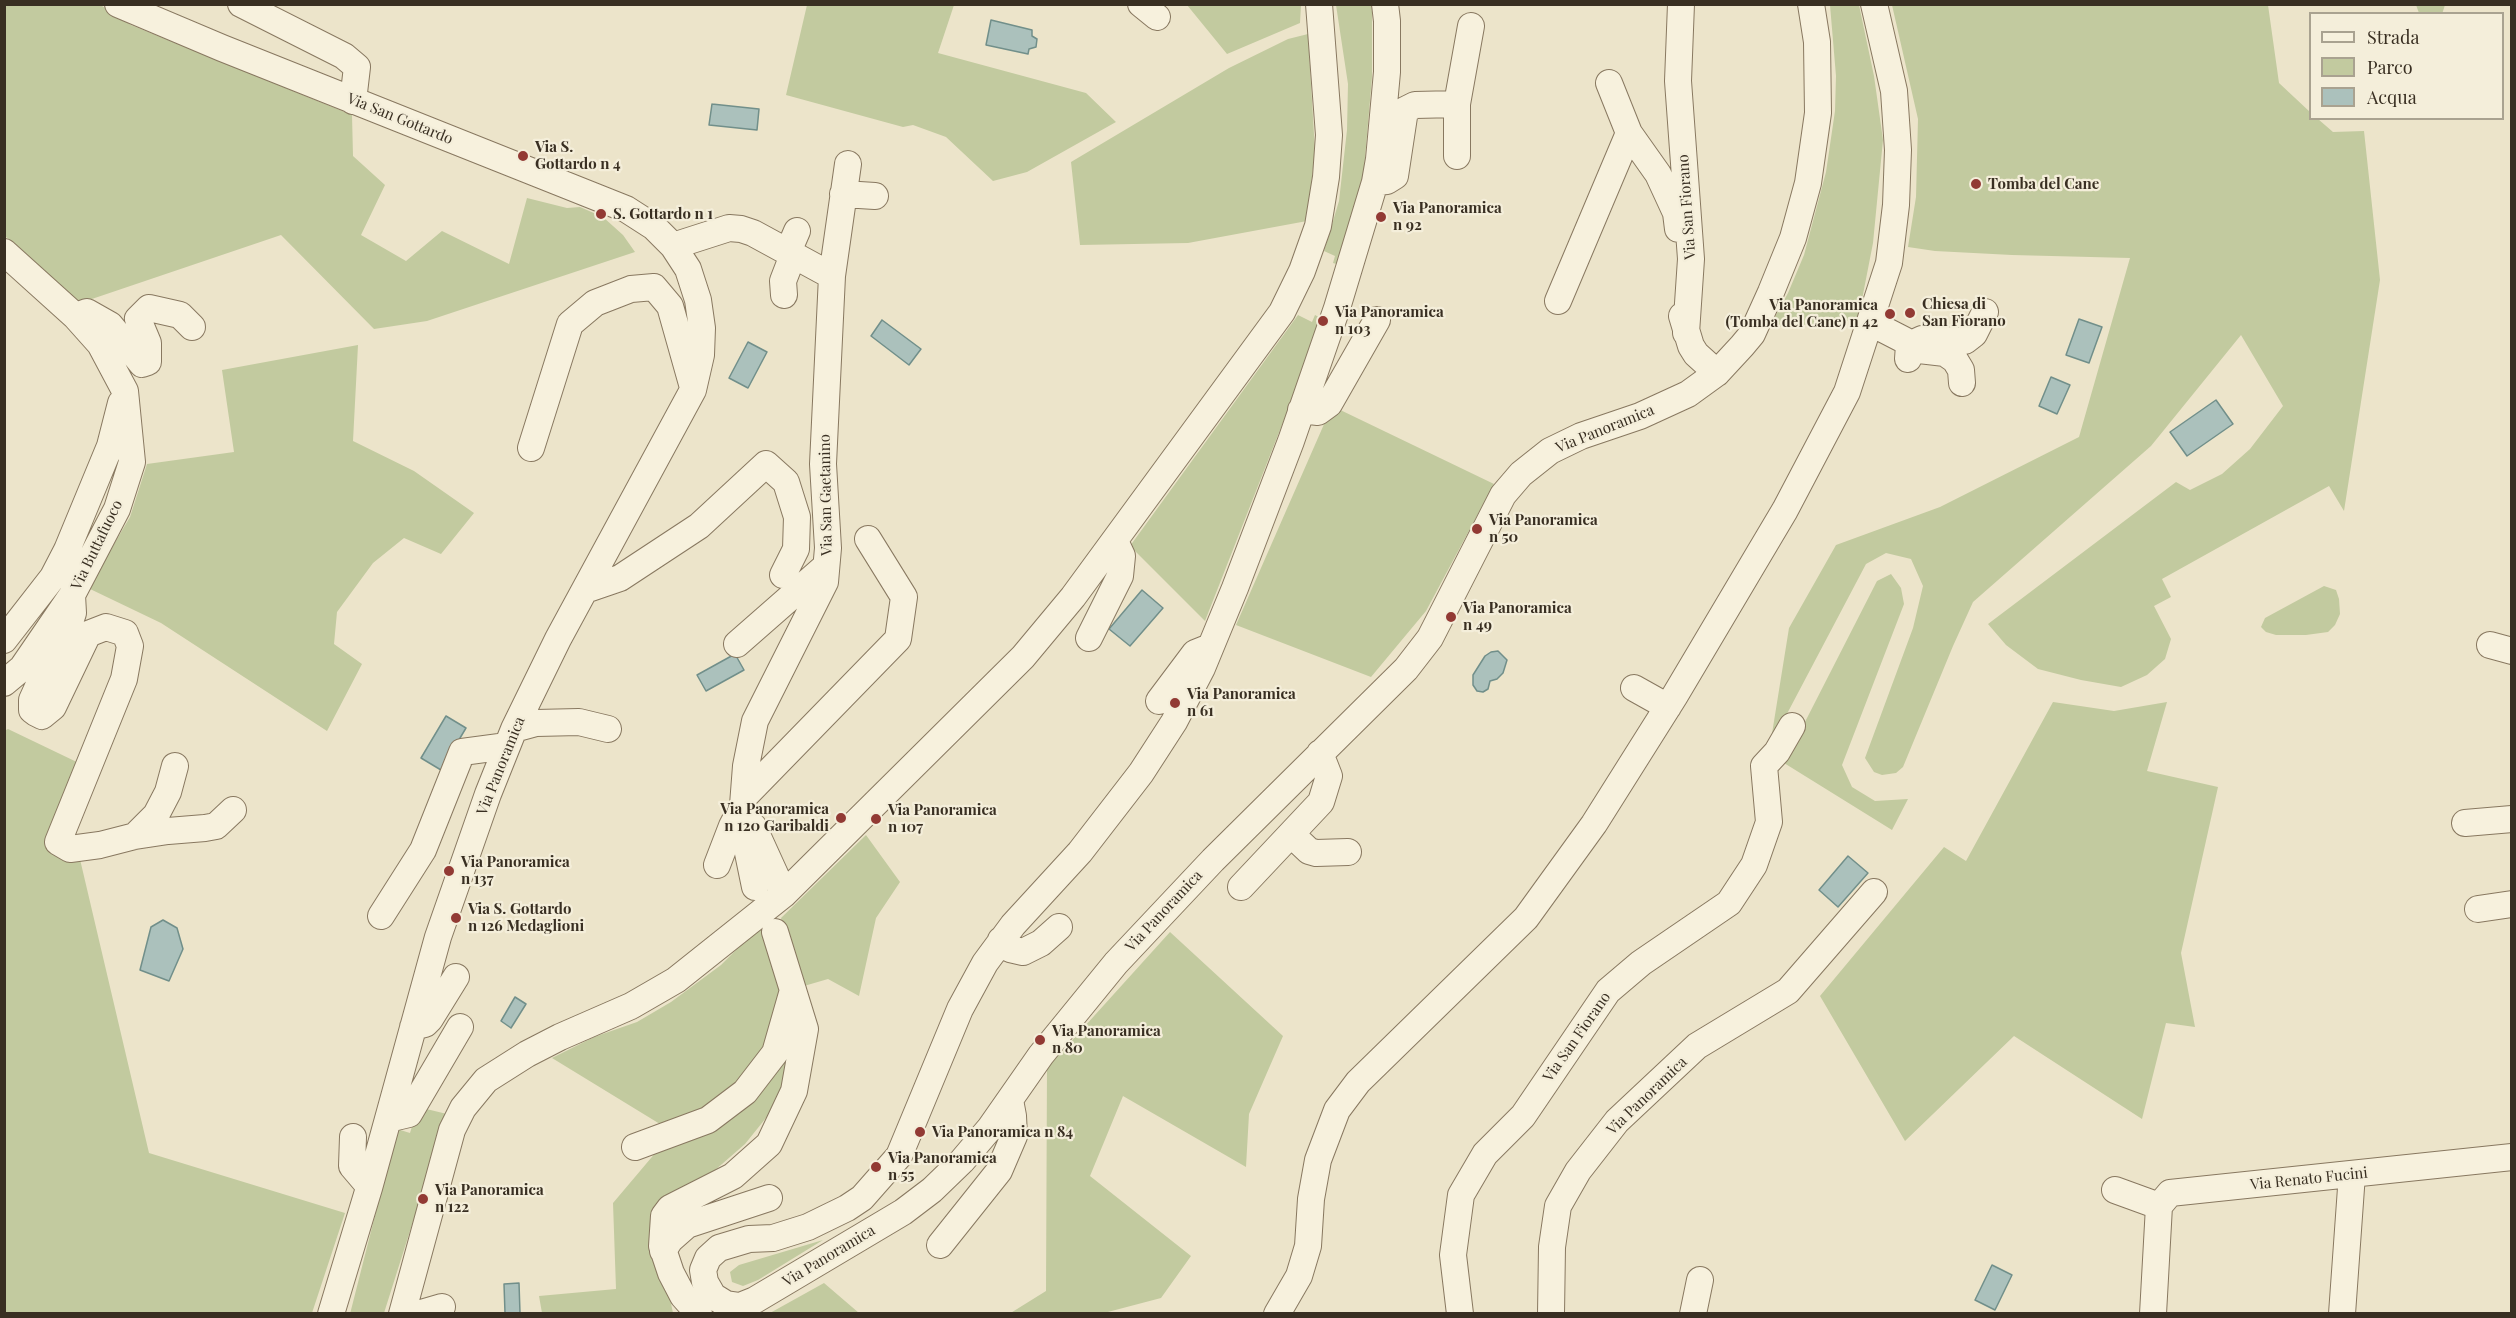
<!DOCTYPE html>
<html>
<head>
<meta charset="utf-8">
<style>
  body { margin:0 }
  #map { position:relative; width:2516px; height:1318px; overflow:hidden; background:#ece4ca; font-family:"Playfair Display",serif }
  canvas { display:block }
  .frame { position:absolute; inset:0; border:6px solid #392f22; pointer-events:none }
  .legend { position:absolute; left:2309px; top:12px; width:195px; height:108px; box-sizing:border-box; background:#f4eeda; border:2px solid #a9a290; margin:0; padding:8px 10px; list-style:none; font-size:18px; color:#392f22 }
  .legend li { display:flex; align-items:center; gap:12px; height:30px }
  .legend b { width:30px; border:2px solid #a9a290 }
</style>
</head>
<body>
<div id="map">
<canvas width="2516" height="1318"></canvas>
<div class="frame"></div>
<ul class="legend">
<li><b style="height:8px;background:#f7f1dd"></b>Strada</li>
<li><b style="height:16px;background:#c2ca9f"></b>Parco</li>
<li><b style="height:16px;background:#abc1bc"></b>Acqua</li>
</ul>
</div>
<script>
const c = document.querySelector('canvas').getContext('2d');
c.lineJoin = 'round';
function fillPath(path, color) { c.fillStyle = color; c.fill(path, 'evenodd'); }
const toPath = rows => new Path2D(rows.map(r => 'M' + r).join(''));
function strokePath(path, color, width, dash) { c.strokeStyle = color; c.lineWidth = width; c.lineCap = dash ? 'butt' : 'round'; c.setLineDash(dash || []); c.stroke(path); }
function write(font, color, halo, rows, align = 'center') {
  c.font = font + ' "Playfair Display",serif'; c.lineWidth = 4.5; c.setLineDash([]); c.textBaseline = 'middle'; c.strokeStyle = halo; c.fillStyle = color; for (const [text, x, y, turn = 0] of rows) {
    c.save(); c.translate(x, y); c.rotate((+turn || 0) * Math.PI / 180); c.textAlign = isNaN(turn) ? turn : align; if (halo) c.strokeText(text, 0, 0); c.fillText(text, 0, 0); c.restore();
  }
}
fillPath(toPath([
  [99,4,131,25,352,115,353,156,385,185,361,235,406,261,442,231,509,264,527,198,567,208,580,207,603,217,623,235,635,252,427,321,374,329,281,235,80,303,5,236,5,5],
  [807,5,954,5,938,53,1086,93,1116,122,1027,172,993,181,946,137,913,125,903,127,786,95],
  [1301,5,1300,23,1227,54,1187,5],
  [1336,5,1371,5,1372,12,1372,77,1363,181,1340,265,1333,263,1335,256,1324,251,1339,201,1347,130,1348,84],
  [1830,5,1859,5,1874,76,1883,140,1873,243,1858,320,1769,328,1788,293,1804,255,1826,172,1835,111,1836,76],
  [1892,5,2268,5,2279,83,2310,112,2310,118,2318,119,2333,132,2364,131,2380,280,2344,511,2329,486,2162,579,2171,597,2154,606,2171,639,2165,659,2147,675,2121,687,2081,680,2038,669,2006,645,1988,624,2176,482,2190,490,2222,474,2250,449,2283,406,2241,335,2151,446,1973,602,1953,646,1903,767,1896,773,1882,775,1874,772,1865,758,1913,628,1923,586,1911,559,1886,553,1866,564,1770,746,1789,628,1836,545,1940,507,2079,437,2130,258,2012,255,1935,251,1908,247,1916,197,1918,119],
  [2416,5,2416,4,2445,5,2442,14,2419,13],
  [1308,34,1315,151,1307,221,1188,243,1080,245,1071,162,1229,68,1288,39],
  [1298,315,1312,322,1315,315,1321,318,1301,387,1287,412,1205,621,1130,546],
  [358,345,353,441,414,471,474,513,441,554,404,538,373,563,337,612,334,644,362,664,327,731,161,623,88,588,130,517,147,464,234,452,222,370],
  [1332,406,1494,484,1426,611,1371,677,1236,625],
  [1891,574,1901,588,1904,604,1842,765,1852,787,1875,801,1908,799,1892,830,1784,763,1877,581],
  [2324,586,2336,590,2339,599,2340,614,2335,625,2328,632,2306,635,2276,635,2266,632,2261,627,2265,618],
  [2053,702,2114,711,2167,702,2147,771,2218,787,2181,953,2195,1027,2166,1023,2142,1119,2014,1036,1905,1141,1820,996,1944,847,1966,861],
  [8,729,83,765,45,847,63,857,79,855,149,1153,345,1213,312,1313,5,1314,4,731],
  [866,835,900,882,876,918,859,996,828,979,804,986,781,918],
  [762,924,781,982,791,1064,774,1108,745,1144,714,1171,666,1199,651,1216,649,1243,668,1289,673,1313,542,1313,539,1296,616,1289,613,1203,673,1132,552,1058,594,1037,637,1022,671,1002,721,965],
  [1170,932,1283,1036,1249,1114,1246,1167,1123,1096,1090,1176,1191,1256,1161,1298,1104,1313,1009,1314,1046,1291,1047,1068],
  [418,1107,447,1114,384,1313,350,1314,397,1129,410,1133],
  [823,1240,758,1280,743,1286,732,1282,730,1272,739,1265],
  [824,1283,859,1313,770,1313]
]), '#c2ca9f');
const water = toPath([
  [991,20,1032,30,1032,36,1037,39,1036,47,1029,49,1028,54,986,45,991,20],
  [712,104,759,109,757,130,709,125,712,104],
  [2079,319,2102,327,2089,363,2066,355,2079,319],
  [882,320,921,349,909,365,871,336,882,320],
  [748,342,767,352,748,388,729,378,748,342],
  [2051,377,2070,385,2057,414,2039,406,2051,377],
  [2216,400,2233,424,2187,456,2170,432,2216,400],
  [1142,590,1163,608,1130,646,1109,629,1142,590],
  [1498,651,1507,660,1503,673,1497,679,1490,681,1488,689,1483,692,1477,691,1473,685,1473,675,1485,656,1491,652,1498,651],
  [735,654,744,670,706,691,697,675,735,654],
  [446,716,466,728,441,770,421,758,446,716],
  [1848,856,1868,873,1838,907,1819,890,1848,856],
  [163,920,177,928,183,949,169,981,140,970,151,927,163,920],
  [515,997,526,1004,511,1028,501,1021,515,997],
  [1992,1265,2012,1275,1995,1310,1975,1300,1992,1265],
  [519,1283,520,1313,505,1313,504,1284,519,1283]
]);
fillPath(water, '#abc1bc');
strokePath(water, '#718f8a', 1.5);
const minor = toPath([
  [118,4,222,48,626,209,654,227,673,246,688,269,698,300,702,328,701,355,693,390,558,639,514,729,488,794,438,937,369,1188,331,1314],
  [241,4,344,56,357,67,353,101],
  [1141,4,1157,17],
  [1385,4,1387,21,1387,72,1379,159,1375,182,1337,308,1291,441,1235,588,1202,668,1174,722,1141,773,1080,852,1013,925,985,963,960,1009,899,1156,862,1198,847,1208,808,1227,773,1238,749,1239,719,1248,708,1258,703,1270,705,1282,713,1296,726,1304,740,1306,755,1300,903,1212,932,1190,962,1161,990,1128,1041,1055,1116,963,1213,860,1406,669,1430,638,1503,495,1521,474,1550,451,1581,436,1640,416,1688,394,1717,373,1742,346,1752,334,1771,292,1793,238,1808,183,1818,113,1817,42,1811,4],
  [1681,4,1678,81,1691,259,1686,333],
  [1609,83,1629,133,1658,174,1676,213,1678,229],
  [1457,156,1457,104,1471,26],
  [1375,182,1387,181,1395,176,1405,110,1415,105,1457,104],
  [843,194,875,196],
  [673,246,729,228,741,229,753,233,832,276],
  [4,252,75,316,100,344,125,391,132,462,117,509,72,595,22,668,4,683],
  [788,252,797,231],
  [784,295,783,281,793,255],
  [1558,301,1629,133],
  [76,316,87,312,110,325,142,364,148,362,148,343,138,319,149,308,180,315,192,327],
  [1682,316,1691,346,1696,354,1717,373],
  [1871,323,1906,341,1909,345,1908,359],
  [1909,345,1922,339,1965,341,1974,334,1985,312],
  [1919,350,1945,353,1955,360,1961,370,1962,383],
  [1301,410,1318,412,1329,404,1377,320],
  [531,448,570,324,595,303,631,289,654,287,670,306,692,384],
  [585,590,620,578,699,526,766,464,786,482,797,517,796,549,783,575],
  [72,595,73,613,67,631,52,656,32,700,32,710,36,713,42,716,53,707,88,634,106,627,125,633,130,646,124,679,58,842,70,849,100,845,135,836,168,831,205,828,216,826,233,810],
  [1089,638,1120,576,1122,556,1115,541],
  [4,640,53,577,67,550,110,446,121,403],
  [737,644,826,566],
  [2490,645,2512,651],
  [1634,688,1668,707],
  [1159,701,1195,653,1205,649],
  [514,729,536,723,579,722,608,729],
  [744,797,898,639,904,597,868,539],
  [2465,823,2512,819],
  [753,826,784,894],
  [1291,834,1309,851,1316,853,1348,852],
  [135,836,156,815,168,792,175,766],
  [717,865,732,826,743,805],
  [755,887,748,853,743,805,746,766,755,721,825,582,828,548,823,464,832,276,848,164],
  [1241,887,1321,802,1329,776,1320,753],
  [2478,909,2512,904],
  [381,916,423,850,462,752,507,746],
  [1001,940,1010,949,1023,952,1041,943,1059,927],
  [413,1027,425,1024,430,1019,456,977],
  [388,1119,409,1114,460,1027],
  [353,1137,352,1166,369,1186],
  [635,1147,708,1120,745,1092,775,1053,793,990],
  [2115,1190,2159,1206,2170,1193,2512,1157],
  [940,1245,999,1171,1014,1136,1013,1116,1010,1100],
  [663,1251,670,1240,687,1225,769,1198],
  [402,1314,452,1130,463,1108,486,1080,527,1054,560,1037,631,1006,676,980,784,894,1023,657,1073,597,1282,312,1302,271,1318,226,1326,177,1329,135,1319,4],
  [418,1314,442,1307],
  [699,1314,683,1296,671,1273,662,1246,664,1216,670,1208,733,1176,769,1144,794,1091,805,1029,775,932],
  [1277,1314,1299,1276,1308,1246,1311,1199,1318,1160,1337,1110,1358,1082,1526,918,1594,824,1674,697,1785,510,1847,392,1889,263,1896,205,1898,150,1894,91,1874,4],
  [1460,1314,1453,1255,1461,1195,1485,1154,1523,1116,1608,991,1641,963,1729,903,1754,865,1769,822,1764,766,1777,752,1792,726],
  [1551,1314,1552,1247,1558,1206,1578,1171,1617,1121,1697,1046,1788,991,1874,892],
  [1693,1314,1700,1280],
  [2153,1314,2159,1206],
  [2342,1314,2352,1174]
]);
strokePath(minor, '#887860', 28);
strokePath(minor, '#f7f1dd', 26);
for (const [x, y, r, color] of [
  [523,156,6,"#923a34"],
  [1976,184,6,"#923a34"],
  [601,214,6,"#923a34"],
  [1381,217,6,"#923a34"],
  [1910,313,6,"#923a34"],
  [1890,314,6,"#923a34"],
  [1323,321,6,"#923a34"],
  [1477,529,6,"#923a34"],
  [1451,617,6,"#923a34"],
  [1175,703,6,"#923a34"],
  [841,818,6,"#923a34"],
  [876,819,6,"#923a34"],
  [449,871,6,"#923a34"],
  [456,918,6,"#923a34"],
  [1040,1040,6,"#923a34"],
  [920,1132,6,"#923a34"],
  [876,1167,6,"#923a34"],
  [423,1199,6,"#923a34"]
]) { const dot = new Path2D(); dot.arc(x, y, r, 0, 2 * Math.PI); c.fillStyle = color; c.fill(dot); strokePath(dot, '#f4eeda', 2); }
write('15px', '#392f22', '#f4eeda', [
  ["Via San Gottardo",400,119,22],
  ["Via San Fiorano",1687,207,-94],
  ["Via Panoramica",1605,429,-22],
  ["Via San Gaetanino",826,495,-91],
  ["Via Buttafuoco",97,545,-64],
  ["Via Panoramica",501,766,-68],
  ["Via Panoramica",1164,911,-47],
  ["Via San Fiorano",1577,1037,-55],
  ["Via Panoramica",1647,1096,-44],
  ["Via Renato Fucini",2309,1179,-6],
  ["Via Panoramica",829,1256,-31]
]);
write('bold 15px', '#392f22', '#f4eeda', [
  ["Via S.",535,147],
  ["Gottardo n 4",535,164],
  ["Tomba del Cane",1988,184],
  ["Via Panoramica",1393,208],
  ["n 92",1393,225],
  ["S. Gottardo n 1",613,214],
  ["Chiesa di",1922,304],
  ["San Fiorano",1922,321],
  ["Via Panoramica",1878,305,"right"],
  ["(Tomba del Cane) n 42",1878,322,"right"],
  ["Via Panoramica",1335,312],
  ["n 103",1335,329],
  ["Via Panoramica",1489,520],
  ["n 50",1489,537],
  ["Via Panoramica",1463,608],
  ["n 49",1463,625],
  ["Via Panoramica",1187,694],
  ["n 61",1187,711],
  ["Via Panoramica",829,809,"right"],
  ["n 120 Garibaldi",829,826,"right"],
  ["Via Panoramica",888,810],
  ["n 107",888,827],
  ["Via Panoramica",461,862],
  ["n 137",461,879],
  ["Via S. Gottardo",468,909],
  ["n 126 Medaglioni",468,926],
  ["Via Panoramica",1052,1031],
  ["n 80",1052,1048],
  ["Via Panoramica n 84",932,1132],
  ["Via Panoramica",888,1158],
  ["n 55",888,1175],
  ["Via Panoramica",435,1190],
  ["n 122",435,1207]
], 'left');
</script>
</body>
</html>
